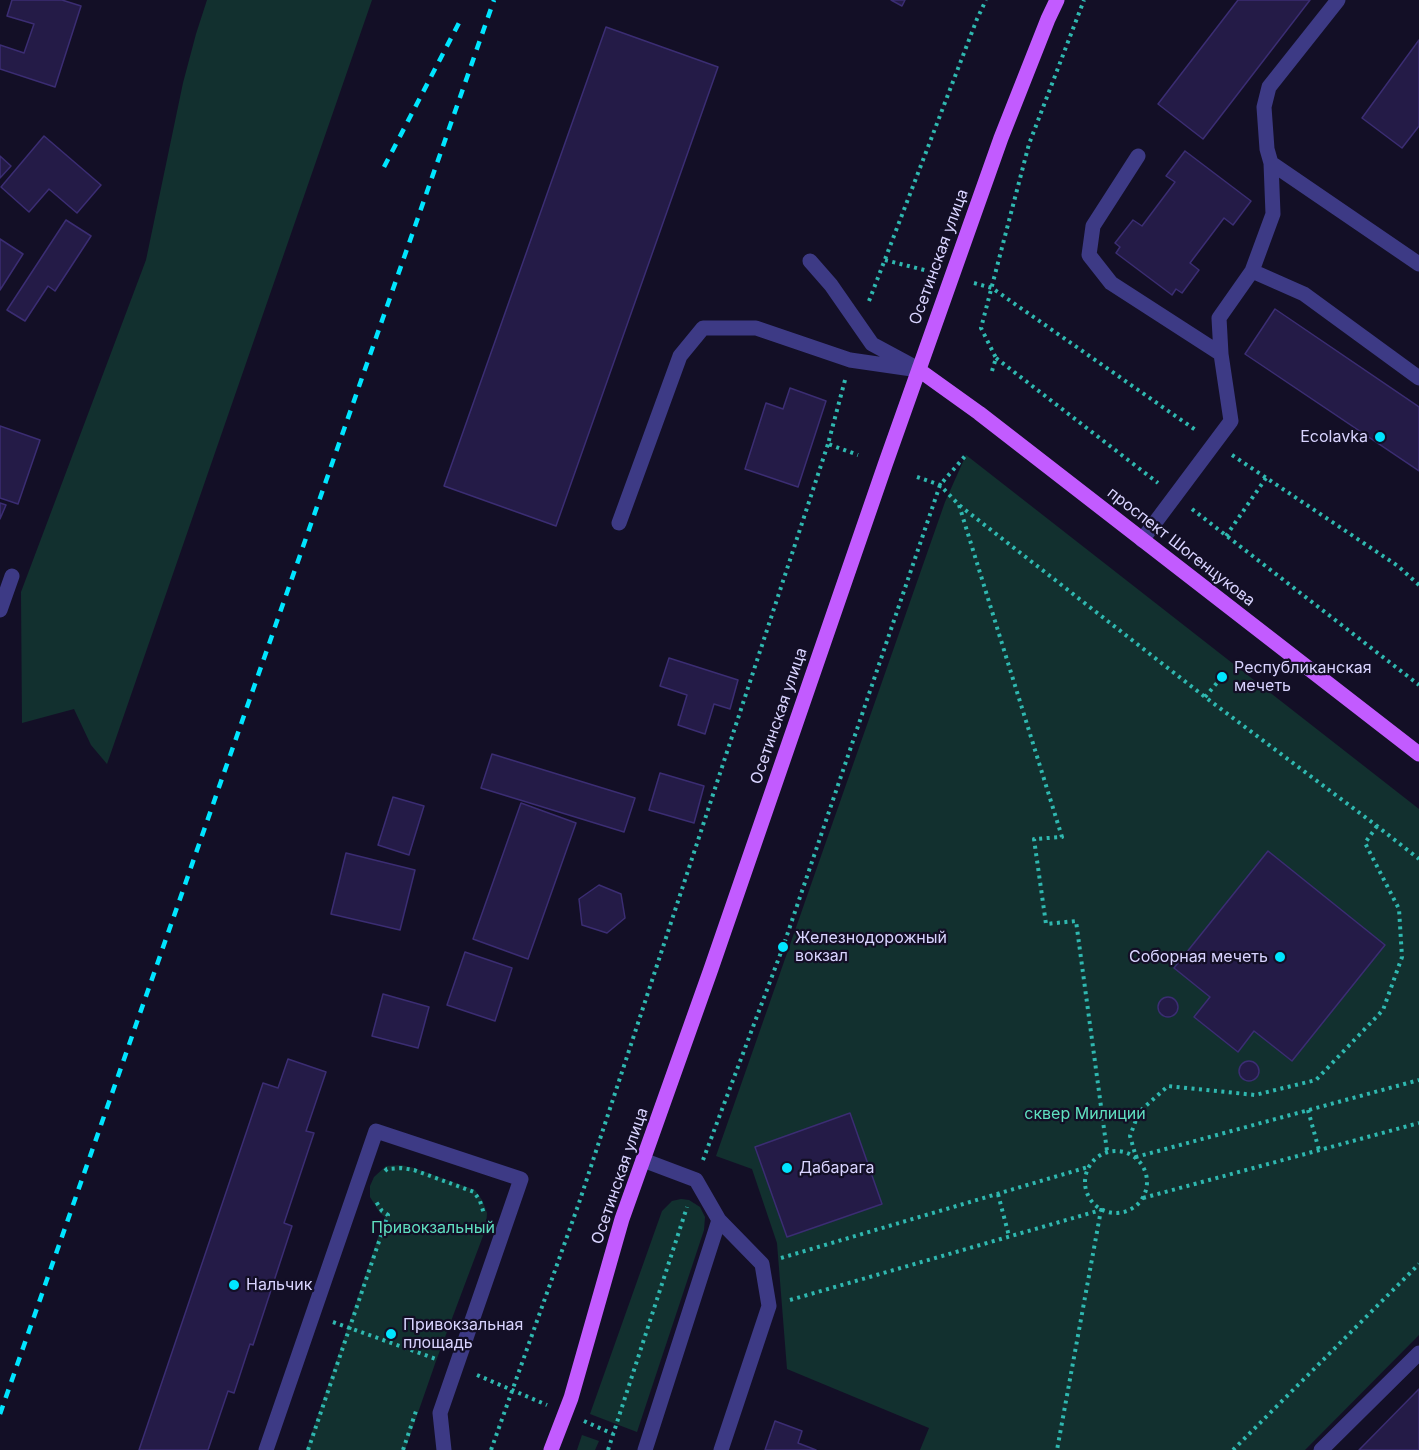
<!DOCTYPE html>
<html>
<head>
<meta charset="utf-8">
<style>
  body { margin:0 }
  canvas { display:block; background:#130f26 }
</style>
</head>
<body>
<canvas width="1419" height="1450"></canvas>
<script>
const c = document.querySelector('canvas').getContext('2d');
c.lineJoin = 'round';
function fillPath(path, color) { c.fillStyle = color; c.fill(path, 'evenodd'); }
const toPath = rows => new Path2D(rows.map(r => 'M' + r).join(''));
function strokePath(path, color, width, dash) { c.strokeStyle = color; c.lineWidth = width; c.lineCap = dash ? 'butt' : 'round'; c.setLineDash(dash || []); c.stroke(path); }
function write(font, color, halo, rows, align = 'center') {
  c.font = font + ' Inter,sans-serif'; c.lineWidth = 4.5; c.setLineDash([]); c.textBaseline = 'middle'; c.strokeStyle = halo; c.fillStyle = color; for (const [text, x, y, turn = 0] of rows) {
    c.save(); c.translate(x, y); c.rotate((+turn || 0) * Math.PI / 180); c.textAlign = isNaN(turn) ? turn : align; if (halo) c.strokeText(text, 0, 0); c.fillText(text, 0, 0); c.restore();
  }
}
fillPath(toPath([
  [207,0,372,0,107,764,91,745,74,709,22,723,21,592,146,260,183,83,196,34],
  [966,455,1419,809,1419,1335,1305,1450,920,1450,929,1428,787,1369,777,1243,752,1169,716,1156,945,502],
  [401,1165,414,1168,475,1190,482,1200,487,1213,486,1228,436,1361,405,1450,306,1450,385,1217,380,1213,370,1197,370,1186,374,1177,386,1166],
  [681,1199,689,1200,700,1207,705,1217,704,1230,637,1432,590,1414,662,1211,672,1201],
  [582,1435,599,1441,595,1450,577,1450]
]), '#12302f');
const building = toPath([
  [12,0,62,0,81,6,55,87,0,69,0,45,24,53,34,24,7,16,12,0],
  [891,0,905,0,902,6,891,0],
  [1238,0,1310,0,1203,139,1158,104,1238,0],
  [606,27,718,67,556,526,444,486,606,27],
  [1419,40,1419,126,1402,148,1362,118,1419,40],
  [44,136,101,185,77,213,49,189,29,212,1,187,44,136],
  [1185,151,1251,201,1233,225,1224,218,1190,263,1199,270,1182,293,1176,289,1172,295,1116,253,1120,247,1115,243,1133,220,1142,226,1175,182,1166,176,1185,151],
  [0,156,11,166,0,178,0,156],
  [66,220,91,236,55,291,48,286,25,321,7,310,66,220],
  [0,239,23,254,0,290,0,239],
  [1275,309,1419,407,1419,471,1245,354,1275,309],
  [790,388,826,401,798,487,745,469,766,403,783,409,790,388],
  [0,426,40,440,18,504,0,498,0,426],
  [0,503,6,505,0,519,0,503],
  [669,658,738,680,730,709,714,704,705,734,678,725,687,695,660,686,669,658],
  [492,754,635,798,624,832,481,788,492,754],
  [660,773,704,786,694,823,649,810,660,773],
  [393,797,424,806,409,855,378,845,393,797],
  [521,803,576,823,528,959,473,939,521,803],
  [1268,851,1385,945,1292,1061,1254,1031,1238,1052,1194,1017,1210,997,1174,968,1268,851],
  [346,853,415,870,400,930,331,914,346,853],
  [599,885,621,894,625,918,607,933,582,925,579,899,599,885],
  [465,952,512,968,495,1021,447,1005,465,952],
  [383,994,429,1007,418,1048,372,1036,383,994],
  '1158 1007a10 10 0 1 1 20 0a10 10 0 1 1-20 0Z',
  [288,1059,326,1072,306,1131,314,1133,284,1223,292,1226,253,1345,250,1344,234,1393,228,1391,208,1450,139,1450,263,1083,278,1088,288,1059],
  '1239 1071a10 10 0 1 1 20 0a10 10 0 1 1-20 0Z',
  [850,1113,882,1204,787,1237,755,1147,850,1113],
  [1419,1389,1419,1450,1359,1450,1419,1389],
  [775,1421,802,1431,798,1443,816,1450,765,1450,775,1421]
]);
fillPath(building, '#241b47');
strokePath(building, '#3b2d73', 1.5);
strokePath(toPath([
  [885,260,932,272],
  [974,283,992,288,1197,431],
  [869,301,977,19,986,0],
  [996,358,1158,483],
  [992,371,996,358,981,328,1029,144,1084,0],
  [845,380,828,444,858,455],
  [1232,455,1398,566,1419,585],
  [917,477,940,485,959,505,1205,697,1377,826,1419,859],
  [959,505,1062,837,1034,839,1046,924,1076,921,1107,1151],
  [1192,509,1419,685],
  [1226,536,1266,478],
  [1205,697,1222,677],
  [1377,826,1365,843,1399,909,1402,957,1383,1010,1316,1080,1255,1095,1168,1086,1139,1112,1130,1136,1136,1157,1419,1080],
  [1308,1110,1319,1150],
  '1085 1182a31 31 0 1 1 62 0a31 31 0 1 1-62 0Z',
  [703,1160,783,947,940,485,966,455],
  [385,1171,387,1169,401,1168,414,1170,474,1192,480,1201,484,1214],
  [998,1194,1009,1236],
  [1143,1198,1419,1123],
  [781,1258,1088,1167],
  [790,1300,1101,1210,1057,1450],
  [333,1322,436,1359],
  [477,1375,547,1405],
  [584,1421,613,1434],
  [308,1450,388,1215,382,1211,375,1200],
  [403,1450,416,1411],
  [491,1450,579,1203,828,444],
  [608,1450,687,1207],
  [1233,1450,1419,1264]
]), '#2fb8b0', 4, [3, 4.5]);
strokePath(toPath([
  [1338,0,1269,87,1264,107,1267,149,1271,163,1419,264],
  [1138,156,1093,226,1089,255,1111,283,1221,354],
  [810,261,831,285,872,344,911,365],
  [1252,271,1273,214,1271,163],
  [619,523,680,356,703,328,756,328,850,360,919,370],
  [1142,540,1231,421,1221,354,1219,318,1252,271,1304,294,1419,378],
  [0,610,12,576],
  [643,1160,696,1180,719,1220],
  [266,1450,376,1131,521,1179,440,1413,444,1450],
  [645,1450,719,1220,762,1264,769,1306,721,1450],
  [1321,1450,1419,1353]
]), '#3d3a85', 15);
strokePath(toPath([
  [919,370,979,413,1419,754],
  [551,1450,571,1398,622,1219,711,969,885,465,1001,138,1048,19,1057,0]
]), '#c25bff', 15);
strokePath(toPath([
  [384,167,461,19],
  [0,1414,494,0]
]), '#00e5ff', 4.5, [9, 8]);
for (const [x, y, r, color] of [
  [1380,437,6,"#00e5ff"],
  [1222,677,6,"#00e5ff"],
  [783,947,6,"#00e5ff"],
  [1280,957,6,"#00e5ff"],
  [787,1168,6,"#00e5ff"],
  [234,1285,6,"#00e5ff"],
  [391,1334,6,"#00e5ff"]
]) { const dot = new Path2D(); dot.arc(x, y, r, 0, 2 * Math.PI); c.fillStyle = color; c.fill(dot); strokePath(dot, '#130f26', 2); }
write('16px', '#d9d4ff', '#130f26', [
  ["Осетинская улица",939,257,-70],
  ["проспект Шогенцукова",1181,547,38],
  ["Осетинская улица",779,716,-71],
  ["Осетинская улица",620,1176,-71]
]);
write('16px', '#d9d4ff', '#130f26', [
  ["Ecolavka",1368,437,"right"],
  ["Республиканская",1234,668],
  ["мечеть",1234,686],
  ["Железнодорожный",795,938],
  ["вокзал",795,956],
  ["Соборная мечеть",1268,957,"right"],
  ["Дабарага",799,1168],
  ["Нальчик",246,1285],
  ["Привокзальная",403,1325],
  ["площадь",403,1343]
], 'left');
write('16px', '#5fe0c0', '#130f26', [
  ["сквер Милиции",1085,1114],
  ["Привокзальный",433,1228]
]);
</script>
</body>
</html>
